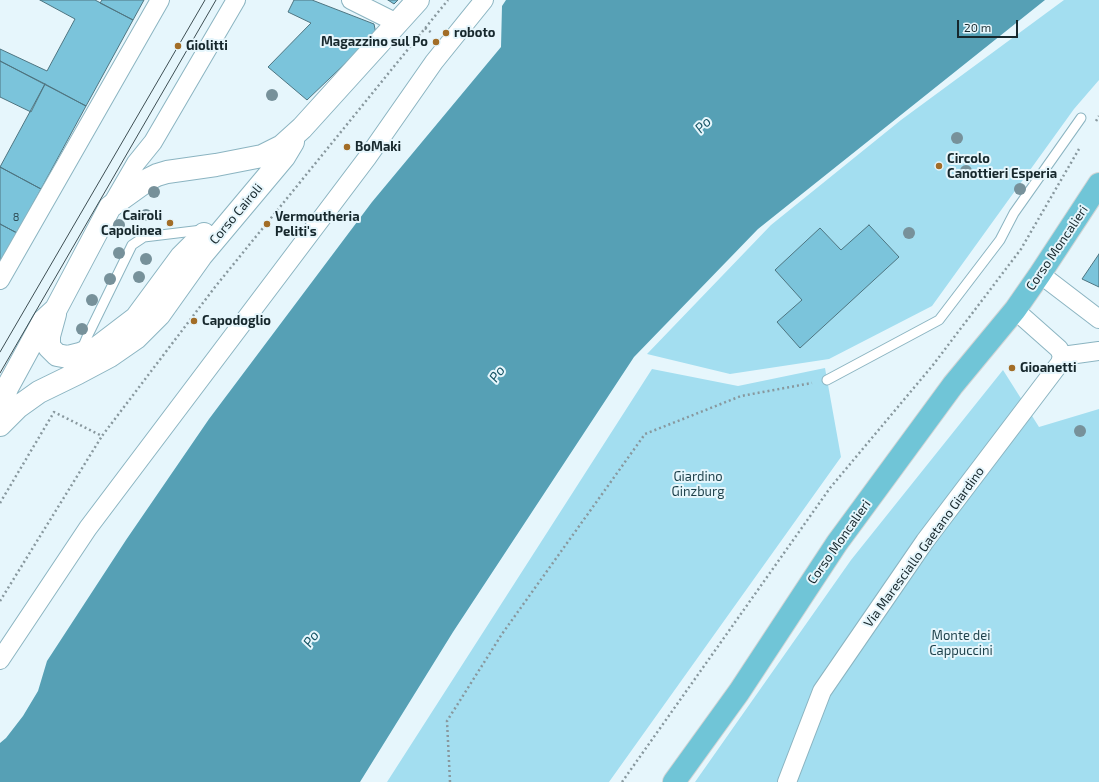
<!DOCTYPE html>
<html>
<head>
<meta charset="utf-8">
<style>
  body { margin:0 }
  #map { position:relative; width:1099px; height:782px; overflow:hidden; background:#e6f6fc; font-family:"Exo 2",sans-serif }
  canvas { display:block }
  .scale { position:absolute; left:957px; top:20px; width:61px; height:18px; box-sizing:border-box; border:2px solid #17282d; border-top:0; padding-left:5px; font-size:12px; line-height:14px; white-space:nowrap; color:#17282d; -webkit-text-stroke:3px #e6f6fc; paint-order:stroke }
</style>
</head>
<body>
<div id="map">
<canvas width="1099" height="782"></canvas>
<div class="scale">20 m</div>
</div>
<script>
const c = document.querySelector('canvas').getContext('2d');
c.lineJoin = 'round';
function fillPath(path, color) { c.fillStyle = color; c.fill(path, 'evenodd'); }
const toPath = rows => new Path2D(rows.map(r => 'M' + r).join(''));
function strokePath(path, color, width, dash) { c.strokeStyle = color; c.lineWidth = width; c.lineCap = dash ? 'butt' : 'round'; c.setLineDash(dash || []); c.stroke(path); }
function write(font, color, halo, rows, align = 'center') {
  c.font = font + ' "Exo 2",sans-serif'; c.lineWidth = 4; c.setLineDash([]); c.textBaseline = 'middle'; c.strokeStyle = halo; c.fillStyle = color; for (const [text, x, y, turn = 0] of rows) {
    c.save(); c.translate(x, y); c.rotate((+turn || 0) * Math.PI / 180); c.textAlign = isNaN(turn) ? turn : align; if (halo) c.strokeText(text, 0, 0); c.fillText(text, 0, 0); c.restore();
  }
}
fillPath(toPath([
  [1064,0,1099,0,1099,80,1074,109,932,306,829,359,730,374,647,354,771,225,901,120],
  [825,368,841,457,609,782,387,782,652,369,738,386],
  [1003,370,1039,427,1099,409,1099,782,695,782,851,560]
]), '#a3def0');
fillPath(toPath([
  [506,0,1045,0,758,229,634,357,453,632,360,782,0,782,0,743,6,738,23,716,38,691,47,661,126,540,209,419,372,202,501,47,502,6]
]), '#56a0b5');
const building = toPath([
  [40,0,95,0,133,20,86,106,0,61,0,49,47,71,75,19,40,0],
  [102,0,144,0,133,20,100,3,102,0],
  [294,0,312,0,374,24,376,34,307,100,268,67,311,23,288,12,294,0],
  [388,0,398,0,394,4,388,0],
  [0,61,45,84,31,112,0,97,0,61],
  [45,84,86,106,41,189,0,167,45,84],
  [0,167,41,189,17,233,0,224,0,167],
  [0,224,17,233,0,266,0,224],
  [869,225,899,257,800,348,777,322,802,300,775,270,820,228,841,250,869,225],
  [1099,254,1099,287,1082,279,1099,254]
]);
fillPath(building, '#7bc4db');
strokePath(building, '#4e7581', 1);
const lane = toPath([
  [81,351,87,337,132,245,144,237,202,230],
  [827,380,939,320,1000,240,1014,213,1081,118]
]);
const street = toPath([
  [351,0,397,23],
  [111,206,136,163,153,142,236,0],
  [1040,274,1099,319],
  [0,280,160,0],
  [1015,310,1059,349,1062,356],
  [1062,356,1099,351],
  [0,660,88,528,367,158,434,62,484,0],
  [787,782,822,691,925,541,1060,363,1062,356]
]);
const secondary = toPath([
  [55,314,49,336,49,347,57,355,68,357,80,354,98,347,136,318,181,257,204,234],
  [0,410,7,388,44,320,56,309,110,207,149,179,157,175,167,172,216,165,262,156,282,146,302,128,418,0],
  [0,425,18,407,39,392,78,373,110,356,136,338,159,315,201,256,284,157,293,142]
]);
const primary = toPath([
  [674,782,739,692,837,543,953,385,1015,310,1040,274,1099,184]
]);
strokePath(lane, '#8bb4c1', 11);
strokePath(street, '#8bb4c1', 20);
strokePath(secondary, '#8bb4c1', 24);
strokePath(primary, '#d1d4d5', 24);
strokePath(toPath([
  [425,28,432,33],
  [1096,121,1099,116],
  [0,503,54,412,102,436,215,287,448,0],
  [0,601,102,436],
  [450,782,447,721,502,634,645,434,741,396,812,383],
  [622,782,830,488,933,365,1021,249,1079,149]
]), '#88989e', 2.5, [2, 3]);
strokePath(lane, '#fff', 9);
strokePath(street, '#fff', 18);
strokePath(secondary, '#fff', 22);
strokePath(primary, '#70c5d7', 22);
strokePath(toPath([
  [0,352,205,0],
  [0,373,216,0]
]), '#3d4e53', 1);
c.fillStyle = '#77919a';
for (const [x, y] of [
  [272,95],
  [957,138],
  [966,171],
  [1020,189],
  [154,192],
  [146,215],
  [119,225],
  [909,233],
  [119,253],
  [146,259],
  [139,277],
  [110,279],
  [92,300],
  [82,329],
  [1080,431]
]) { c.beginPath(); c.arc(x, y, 6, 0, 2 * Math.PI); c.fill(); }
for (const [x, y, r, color] of [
  [446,33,4,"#a26d27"],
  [436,42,4,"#a26d27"],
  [178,46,4,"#a26d27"],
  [347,147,4,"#a26d27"],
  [939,166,4,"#a26d27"],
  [170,223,4,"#a26d27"],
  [267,224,4,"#a26d27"],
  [194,321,4,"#a26d27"],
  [1012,368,4,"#a26d27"]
]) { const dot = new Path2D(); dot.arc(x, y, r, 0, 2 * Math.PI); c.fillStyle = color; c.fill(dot); strokePath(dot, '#e6f6fc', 1.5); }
write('11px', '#304f58', null, [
  ["8",16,217]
]);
write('bold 13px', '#17282d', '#e6f6fc', [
  ["roboto",454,33],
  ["Magazzino sul Po",428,42,"right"],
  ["Giolitti",186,46],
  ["BoMaki",355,147],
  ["Circolo",947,159],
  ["Canottieri Esperia",947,174],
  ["Cairoli",162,216,"right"],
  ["Capolinea",162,231,"right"],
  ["Vermoutheria",275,217],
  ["Peliti's",275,232],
  ["Capodoglio",202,321],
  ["Gioanetti",1020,368]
], 'left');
write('13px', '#17282d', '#e6f6fc', [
  ["Corso Cairoli",236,214,-50],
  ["Corso Moncalieri",1057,248,-56],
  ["Corso Moncalieri",839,542,-55],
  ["Via Maresciallo Gaetano Giardino",924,547,-54]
]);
write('13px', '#1c3f49', '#e6f6fc', [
  ["Giardino",698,477],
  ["Ginzburg",698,492],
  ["Monte dei",961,636],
  ["Cappuccini",961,651]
]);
write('italic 14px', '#195666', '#e6f6fc', [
  ["Po",703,125,-46],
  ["Po",497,374,-55],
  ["Po",311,639,-55]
]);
</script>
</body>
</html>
